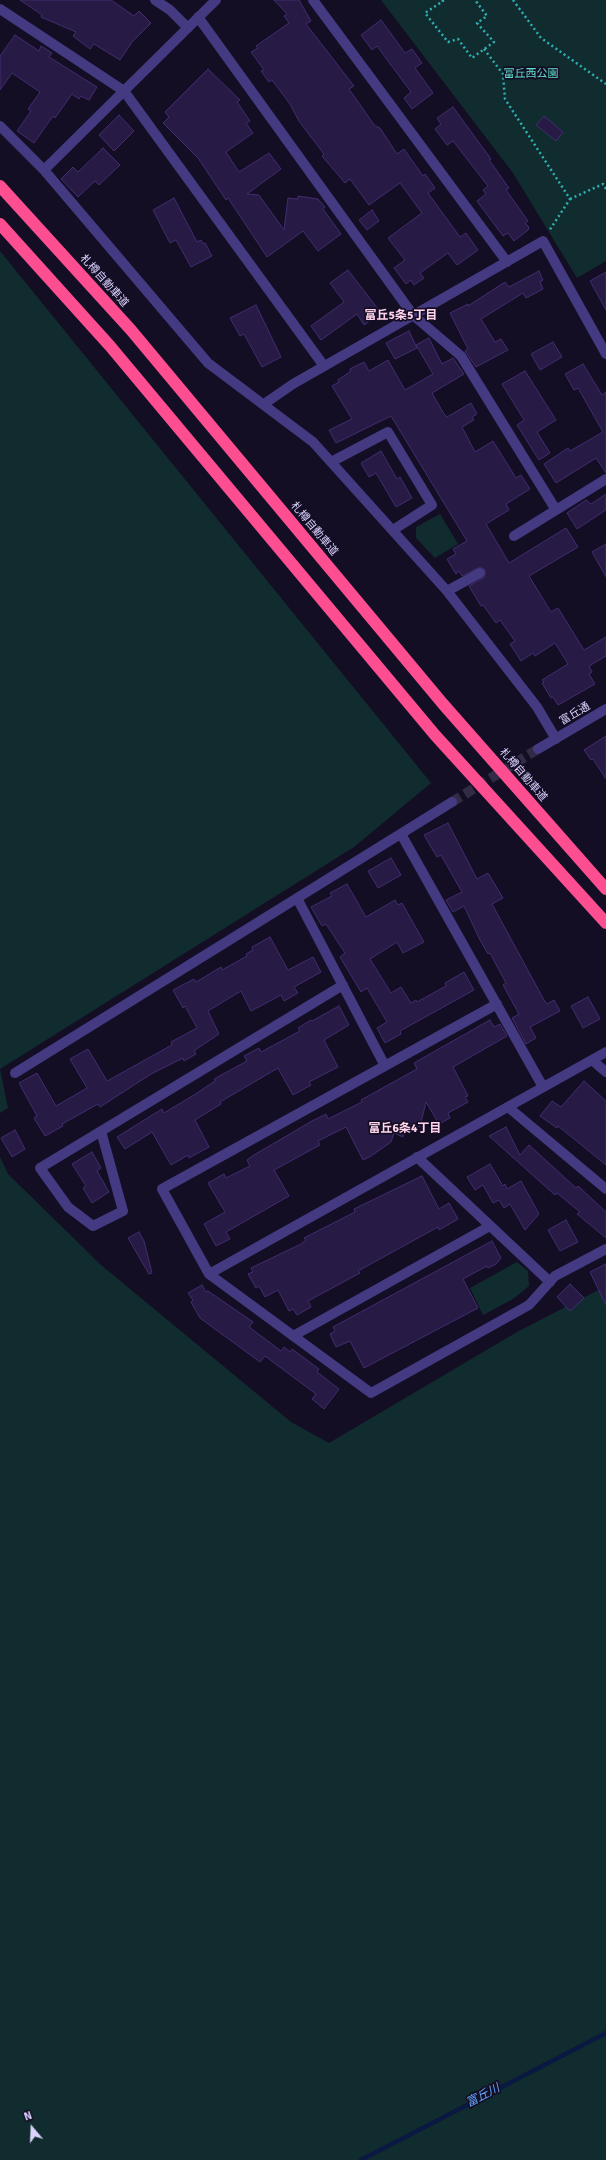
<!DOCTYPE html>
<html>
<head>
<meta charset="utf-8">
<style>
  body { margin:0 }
  #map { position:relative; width:606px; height:2160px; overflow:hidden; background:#140e24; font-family:Signika,sans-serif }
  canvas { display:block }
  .north { position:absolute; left:12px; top:2108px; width:40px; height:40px; -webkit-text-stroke:3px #140e24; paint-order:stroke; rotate:341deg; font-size:11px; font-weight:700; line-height:16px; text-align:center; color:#dbd2ff }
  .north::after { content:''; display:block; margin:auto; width:14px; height:18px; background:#dbd2ff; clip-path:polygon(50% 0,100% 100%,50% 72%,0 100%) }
</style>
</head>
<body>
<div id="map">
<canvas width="606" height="2160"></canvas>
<div class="north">N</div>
</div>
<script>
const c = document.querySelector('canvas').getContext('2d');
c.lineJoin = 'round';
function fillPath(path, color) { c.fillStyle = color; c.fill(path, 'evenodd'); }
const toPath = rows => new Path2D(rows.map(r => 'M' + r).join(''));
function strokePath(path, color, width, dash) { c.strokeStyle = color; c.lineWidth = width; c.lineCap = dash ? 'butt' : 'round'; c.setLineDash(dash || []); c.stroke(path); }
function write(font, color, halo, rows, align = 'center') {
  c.font = font + ' Signika,"Noto Sans JP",sans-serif'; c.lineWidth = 3.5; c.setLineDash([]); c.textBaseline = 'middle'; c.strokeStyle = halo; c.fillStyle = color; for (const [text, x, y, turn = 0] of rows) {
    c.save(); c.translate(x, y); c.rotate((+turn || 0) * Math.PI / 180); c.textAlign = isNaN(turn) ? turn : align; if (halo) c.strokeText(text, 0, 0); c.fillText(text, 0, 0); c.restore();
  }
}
fillPath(toPath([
  [381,0,606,0,606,261,577,278,513,173],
  [0,251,431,783,354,847,0,1069,8,1108,0,1113],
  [440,514,458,544,435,558,416,538,416,527],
  [0,1157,8,1174,101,1265,291,1422,329,1443,517,1332,606,1286,606,2160,0,2160],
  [517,1262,528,1271,529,1286,513,1299,483,1315,470,1288]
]), '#112c2e');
strokePath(toPath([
  [361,2160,606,2033]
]), '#0a1941', 4.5);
const building = toPath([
  [20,0,111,0,134,16,139,11,151,23,132,42,120,60,94,44,90,49,73,36,76,32,41,17,42,15,20,0],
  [274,0,299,0,311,21,306,24,354,86,349,89,375,126,380,128,397,154,404,149,423,176,425,174,435,188,428,193,460,237,466,233,478,250,457,265,448,253,420,273,424,278,414,285,411,280,406,284,394,268,405,260,388,238,422,213,400,183,369,205,350,179,345,183,322,156,324,154,299,121,290,104,272,80,269,82,261,71,264,70,251,52,258,48,256,46,289,23,284,16,287,14,274,0],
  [381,20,405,53,412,49,422,63,415,68,433,93,412,109,404,98,411,92,377,46,372,50,361,35,381,20],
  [15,35,39,51,41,46,52,53,49,57,97,87,89,100,81,96,79,99,72,94,55,118,53,116,34,143,17,131,31,111,28,109,40,92,12,73,0,90,0,56,15,35],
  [208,69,240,100,237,102,250,121,246,123,253,133,226,152,239,172,269,153,281,169,247,194,259,195,284,230,288,198,298,199,298,196,318,199,325,207,323,209,341,234,318,251,303,231,267,257,228,198,226,200,198,158,163,123,169,117,165,112,208,69],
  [453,107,491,159,489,160,509,188,506,190,528,221,525,223,529,227,528,230,514,241,508,233,503,236,477,201,486,194,483,190,488,186,453,141,447,145,435,129,441,124,437,118,453,107],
  [119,115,134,131,114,151,99,135,119,115],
  [544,116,563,132,556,141,536,125,544,116],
  [103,148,120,165,99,185,95,181,78,197,61,179,73,167,78,172,103,148],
  [174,198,197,242,201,240,203,244,205,243,212,256,191,267,176,240,170,243,153,210,174,198],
  [372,210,379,221,367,230,359,220,372,210],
  [348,270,381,313,364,325,357,314,321,340,311,326,344,302,330,283,348,270],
  [539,271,543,280,540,282,543,289,526,298,523,293,481,319,495,342,501,339,508,350,476,367,465,351,468,349,450,313,468,304,468,306,505,282,509,287,539,271],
  [606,272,606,310,590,281,606,272],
  [256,305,281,357,262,367,244,334,240,336,230,318,256,305],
  [409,331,417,348,395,359,386,343,409,331],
  [429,338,442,364,453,358,464,374,432,393,444,414,447,417,471,403,477,414,472,417,474,420,462,427,475,452,493,441,516,478,521,475,530,489,506,504,509,510,486,524,509,563,566,528,578,547,529,576,551,612,558,608,584,650,606,637,606,656,589,666,592,672,589,674,595,684,558,705,553,697,551,698,542,683,544,682,542,680,568,664,555,643,535,656,533,653,521,661,510,644,515,641,500,620,496,623,483,605,481,606,469,586,485,577,485,570,480,567,462,576,459,571,456,574,447,559,456,554,453,549,467,541,391,416,336,443,329,430,352,419,332,386,339,382,338,380,351,371,350,369,364,362,369,371,388,360,405,390,433,374,416,345,429,338],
  [553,342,562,357,540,370,531,354,553,342],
  [583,364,602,395,606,392,606,473,596,458,556,483,544,464,568,448,570,451,603,432,578,388,574,390,565,374,583,364],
  [525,371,556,420,537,432,550,453,539,460,517,425,524,420,502,384,525,371],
  [381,451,397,479,400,477,412,498,396,507,376,473,369,477,361,463,381,451],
  [606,494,606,510,577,529,567,513,586,500,591,504,606,494],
  [606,544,606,577,592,552,606,544],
  [606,736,606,779,593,759,591,760,584,750,606,736],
  [448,823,477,879,488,873,503,898,492,904,544,1000,547,1004,554,1000,560,1011,530,1027,536,1038,526,1044,512,1018,519,1014,503,985,506,983,490,953,488,954,480,940,464,906,453,912,446,900,462,892,441,855,437,857,424,835,448,823],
  [391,858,401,875,378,888,368,871,391,858],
  [347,884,366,917,395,900,398,905,402,903,424,942,403,953,397,942,370,959,391,993,401,987,411,1003,416,1000,417,1002,446,986,445,983,464,972,474,990,400,1031,401,1034,385,1043,377,1028,387,1022,367,988,361,992,340,957,345,953,326,924,322,926,311,907,332,896,330,893,347,884],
  [270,937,288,970,313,957,321,972,294,987,298,993,284,1001,281,995,251,1011,241,991,208,1011,219,1034,198,1048,194,1051,196,1054,184,1061,183,1058,151,1074,100,1107,98,1104,62,1124,63,1126,45,1136,34,1118,37,1116,19,1083,37,1073,56,1106,87,1088,70,1059,88,1049,107,1081,172,1045,171,1042,197,1028,185,1006,183,1008,173,990,194,979,196,982,221,967,222,970,247,956,246,954,253,950,252,947,270,937],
  [588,997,600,1019,583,1028,571,1006,588,997],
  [339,1006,349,1025,324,1040,338,1067,309,1082,311,1085,293,1095,278,1068,220,1102,221,1104,195,1120,209,1147,189,1158,188,1155,171,1165,152,1132,125,1149,117,1137,162,1109,164,1113,194,1095,215,1081,214,1079,247,1061,244,1056,259,1048,261,1052,300,1031,298,1028,311,1020,312,1021,339,1006],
  [490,1020,494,1027,500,1024,507,1036,453,1067,468,1096,465,1097,468,1102,448,1113,450,1118,439,1124,426,1102,420,1127,414,1125,405,1130,403,1137,394,1133,391,1142,371,1156,363,1160,346,1127,318,1141,320,1145,274,1170,289,1196,226,1232,230,1239,216,1246,204,1224,225,1212,208,1183,224,1174,226,1178,250,1166,247,1160,254,1155,312,1121,326,1114,328,1119,362,1102,361,1100,417,1069,414,1063,490,1020],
  [584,1081,606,1101,606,1165,558,1126,557,1128,540,1116,552,1101,561,1107,584,1081],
  [506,1127,520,1155,529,1145,576,1188,578,1186,606,1212,606,1238,577,1214,580,1212,557,1193,555,1195,489,1136,506,1127],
  [15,1130,25,1149,12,1157,1,1138,15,1130],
  [92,1152,101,1168,97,1171,109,1192,92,1203,83,1188,86,1186,72,1164,92,1152],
  [490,1164,503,1186,505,1184,507,1189,521,1181,539,1214,525,1230,510,1204,504,1208,499,1200,493,1203,483,1185,475,1190,467,1177,490,1164],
  [422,1176,439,1209,449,1203,458,1219,439,1230,438,1227,358,1271,360,1273,308,1301,311,1307,297,1315,293,1309,289,1311,278,1290,265,1297,259,1286,256,1288,248,1274,253,1272,251,1268,301,1244,306,1240,304,1238,355,1212,354,1209,422,1176],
  [566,1220,578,1242,560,1251,548,1230,566,1220],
  [139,1232,144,1241,152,1273,149,1274,128,1238,139,1232],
  [492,1241,501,1258,496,1264,488,1268,487,1266,463,1279,478,1308,364,1368,350,1341,336,1347,330,1334,335,1331,333,1327,492,1241],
  [606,1264,606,1305,590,1272,606,1264],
  [570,1284,584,1298,570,1311,557,1297,570,1284],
  [202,1285,206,1292,208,1291,253,1322,249,1327,281,1351,284,1347,290,1352,292,1349,319,1369,317,1372,339,1389,324,1409,312,1399,316,1394,265,1356,260,1362,200,1318,191,1302,193,1300,188,1293,202,1285]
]);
fillPath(building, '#271b45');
strokePath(building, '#412d70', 1);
strokePath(toPath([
  [452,802,538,749]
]), '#322b45', 10, [10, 5]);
strokePath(toPath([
  [442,0,443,1,425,13,448,42,458,39,472,58,494,42,477,23,487,16,475,0],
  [513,0,541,38,606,84],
  [484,49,503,74,505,99,570,199,549,231],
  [570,199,603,184,606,189]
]), '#30b0b4', 2.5, [2, 3]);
strokePath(toPath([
  [155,0,170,10,188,28],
  [313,0,507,262],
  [0,9,124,91,324,366],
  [198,17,413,315,461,356,556,510],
  [0,126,44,170,208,363,313,442,447,591,537,707,556,739],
  [44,170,216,0],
  [264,404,293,384,543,241,606,354],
  [331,462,388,432,432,505,393,530],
  [514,536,606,479],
  [447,591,480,573],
  [538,749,606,709],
  [401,834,543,1087],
  [297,898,385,1066],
  [497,1004,162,1189,209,1274,371,1393,529,1305,555,1276,606,1249],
  [592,1060,606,1072],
  [15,1073,452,802],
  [508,1107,606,1189],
  [101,1131,123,1211,93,1226,68,1207,40,1168,343,985],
  [417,1157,550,1282],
  [209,1274,606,1052],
  [293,1336,490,1226]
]), '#433a82', 10);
strokePath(toPath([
  [0,186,131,330,443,704,606,889],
  [0,224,110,346,435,735,606,923]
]), '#fd4e91', 12);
write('11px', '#5edeca', '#140e24', [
  ["富丘西公園",531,74]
]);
write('11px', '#dbd2ff', '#140e24', [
  ["札樽自動車道",104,281,48],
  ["札樽自動車道",314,529,50],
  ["富丘通",575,714,-31],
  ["札樽自動車道",523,775,49]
]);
write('bold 12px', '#ffd3eb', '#140e24', [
  ["富丘5条5丁目",401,316],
  ["富丘6条4丁目",405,1129]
]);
write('italic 12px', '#61a6fe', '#140e24', [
  ["富丘川",483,2096,-27]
]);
</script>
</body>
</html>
